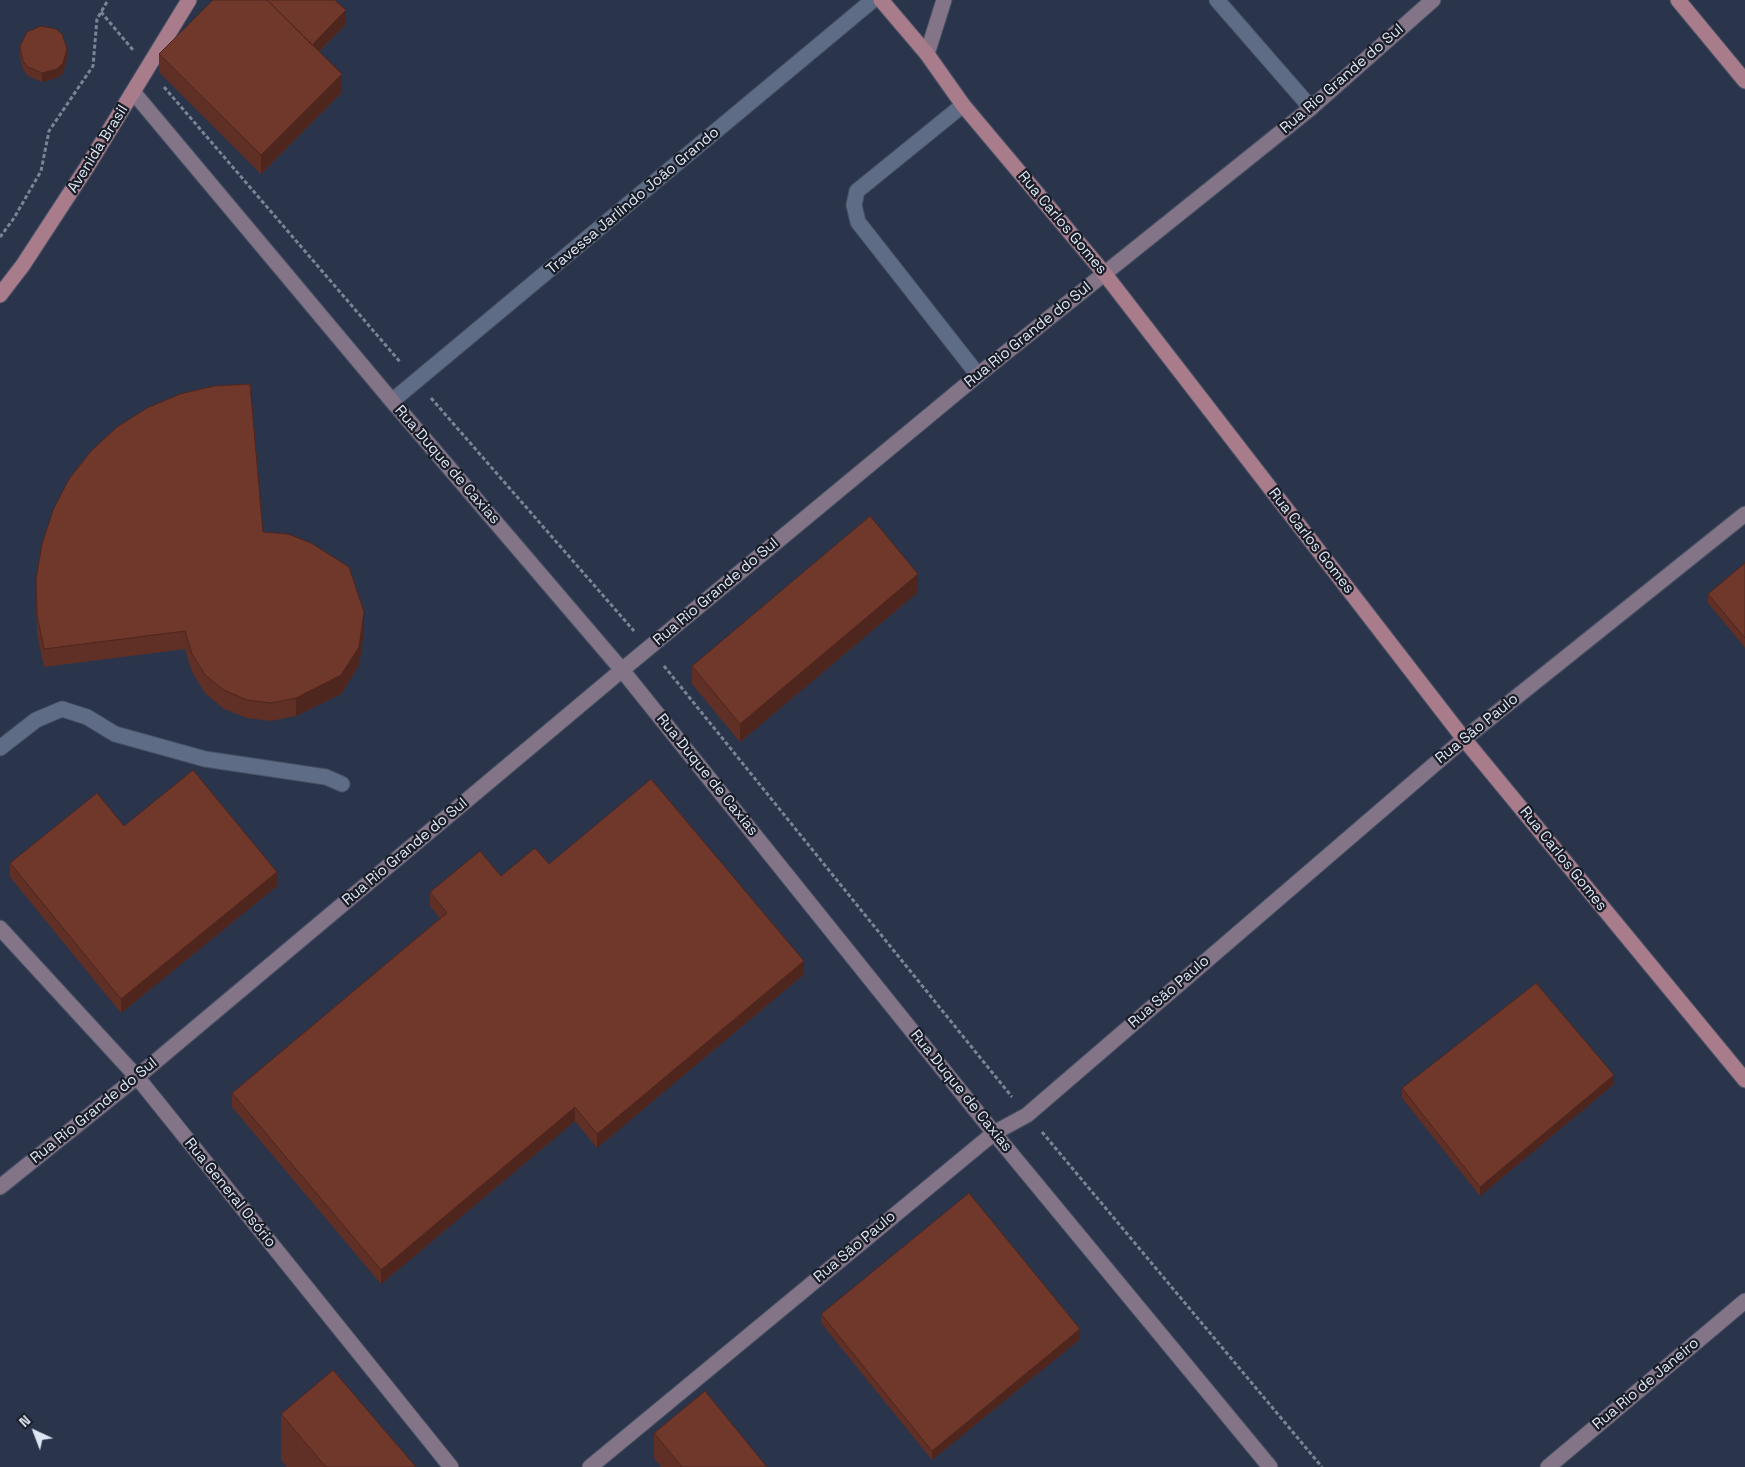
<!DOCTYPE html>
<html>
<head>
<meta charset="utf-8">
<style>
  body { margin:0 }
  #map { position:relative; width:1745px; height:1467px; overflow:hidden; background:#2a354c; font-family:"Space Grotesk",sans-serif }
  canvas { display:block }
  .north { position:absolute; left:10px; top:1407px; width:50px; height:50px; -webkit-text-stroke:4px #181d27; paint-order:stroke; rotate:317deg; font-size:14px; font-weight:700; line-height:20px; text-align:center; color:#dee5f4 }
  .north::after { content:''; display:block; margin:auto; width:18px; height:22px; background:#dee5f4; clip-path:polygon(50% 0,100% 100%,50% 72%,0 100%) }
</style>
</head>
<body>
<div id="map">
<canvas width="1745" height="1467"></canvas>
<div class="north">N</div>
</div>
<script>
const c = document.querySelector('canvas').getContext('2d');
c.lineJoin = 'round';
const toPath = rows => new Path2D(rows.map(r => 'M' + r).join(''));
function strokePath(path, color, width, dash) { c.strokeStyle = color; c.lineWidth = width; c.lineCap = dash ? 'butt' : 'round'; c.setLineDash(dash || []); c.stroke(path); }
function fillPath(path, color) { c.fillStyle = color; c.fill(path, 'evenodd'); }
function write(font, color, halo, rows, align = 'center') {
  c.font = font + ' "Space Grotesk",sans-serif'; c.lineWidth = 4.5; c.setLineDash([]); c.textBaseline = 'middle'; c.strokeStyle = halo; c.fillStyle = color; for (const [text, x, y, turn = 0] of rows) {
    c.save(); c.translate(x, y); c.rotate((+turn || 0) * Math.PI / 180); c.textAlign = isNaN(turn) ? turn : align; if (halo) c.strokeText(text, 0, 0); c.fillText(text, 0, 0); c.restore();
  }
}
const lane = toPath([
  [1217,0,1311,108],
  [963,105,857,191,854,205,858,222,978,375],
  [0,748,36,720,62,709,87,717,115,734,205,759,326,777,342,784]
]);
const street = toPath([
  [392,401,873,0]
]);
const secondary = toPath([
  [927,54,944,0],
  [134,93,392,401,622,670,994,1133,1270,1467],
  [0,928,137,1077,451,1467],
  [0,1187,137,1077,622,670,978,375,1311,108,1433,0],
  [590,1467,994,1133,1027,1115,1464,739,1745,514],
  [1548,1467,1745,1301]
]);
const primary = toPath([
  [881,0,927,54,963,105,1104,273,1464,739,1745,1080],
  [1678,0,1745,81],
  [0,295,23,265,87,167,189,0]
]);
strokePath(lane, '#475064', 17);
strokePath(street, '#475064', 17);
strokePath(secondary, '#475064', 17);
strokePath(primary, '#475064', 17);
strokePath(toPath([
  [101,12,133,50],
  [164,87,401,363],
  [0,237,14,218,41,171,49,131,93,66,97,19,108,0],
  [431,398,634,631],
  [664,666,1012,1097],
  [1042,1132,1322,1467]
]), '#7b8497', 3, [4, 2.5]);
strokePath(lane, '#5f6c85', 15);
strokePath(street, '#5f6c85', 15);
strokePath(secondary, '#837487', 15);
strokePath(primary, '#a87c8a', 15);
fillPath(toPath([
  [346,24,319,52,342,92,261,174,159,72,159,54],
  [20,46,67,58,63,73,57,78,42,82,28,76,23,70,20,56],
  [263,532,364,630,359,665,341,694,296,716,271,721,247,718,224,709,205,693,192,672,185,649,44,667,37,633,36,579],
  [1745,563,1745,648,1708,603,1708,594],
  [918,592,740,742,692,684,692,666],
  [124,826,277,886,121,1013,10,877,10,863],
  [549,864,804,974,597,1148,575,1121,381,1284,232,1107,232,1093,440,918,430,906,430,892,501,876],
  [1614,1084,1480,1196,1402,1098,1402,1088],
  [821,1314,1080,1339,932,1460,821,1323],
  [281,1414,416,1467,287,1467,281,1460],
  [654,1433,767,1467,661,1467,654,1458]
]), '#602f25');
fillPath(toPath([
  [346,10,346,24,309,61,309,47],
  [67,49,67,58,63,73,57,78,42,82,42,73],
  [342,74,342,92,261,174,261,155],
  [918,574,918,592,740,742,740,724],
  [364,612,364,630,359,665,341,694,296,716,296,698],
  [277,872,277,886,121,1013,121,999],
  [804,961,804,974,597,1148,597,1134],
  [1614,1075,1614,1084,1480,1196,1480,1187],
  [575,1107,575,1121,381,1284,381,1270],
  [1080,1329,1080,1339,932,1460,932,1451]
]), '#4e261e');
const building = toPath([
  [213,0,267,0,342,74,261,155,159,54,213,0],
  [267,0,335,0,346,10,312,45,267,0],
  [41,26,56,29,62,34,67,49,63,63,57,69,42,73,28,67,23,61,20,46,27,32,41,26],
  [250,384,263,532,288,534,311,543,349,567,364,612,359,647,341,675,296,698,271,703,247,700,224,690,205,675,192,654,185,631,44,649,37,615,36,579,42,544,53,510,69,479,91,451,117,427,147,408,180,394,214,386,250,384],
  [870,516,918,574,740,724,692,666,870,516],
  [1745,563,1745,638,1708,594,1745,563],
  [193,770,277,872,121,999,10,863,97,793,124,826,193,770],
  [651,779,804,961,597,1134,575,1107,381,1270,232,1093,447,913,430,892,480,851,501,876,535,848,549,864,651,779],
  [1536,983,1614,1075,1480,1187,1402,1088,1536,983],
  [969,1193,1080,1329,932,1451,821,1314,969,1193],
  [333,1370,416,1467,326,1467,281,1414,333,1370],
  [705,1391,767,1467,682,1467,654,1433,705,1391]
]);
fillPath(building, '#70372b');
strokePath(building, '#4e261e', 1);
write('15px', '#dee5f4', '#181d27', [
  ["Rua Rio Grande do Sul",1342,79,-41],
  ["Avenida Brasil",98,149,-58],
  ["Travessa Jarlindo João Grando",633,201,-40],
  ["Rua Carlos Gomes",1062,223,50],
  ["Rua Rio Grande do Sul",1028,335,-39],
  ["Rua Duque de Caxias",447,465,49],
  ["Rua Carlos Gomes",1311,541,52],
  ["Rua Rio Grande do Sul",716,592,-40],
  ["Rua São Paulo",1477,729,-39],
  ["Rua Duque de Caxias",707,775,51],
  ["Rua Rio Grande do Sul",405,852,-40],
  ["Rua Carlos Gomes",1563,859,51],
  ["Rua São Paulo",1169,992,-41],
  ["Rua Duque de Caxias",961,1091,51],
  ["Rua Rio Grande do Sul",94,1111,-39],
  ["Rua General Osório",230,1193,51],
  ["Rua São Paulo",855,1247,-40],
  ["Rua Rio de Janeiro",1646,1384,-40]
]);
</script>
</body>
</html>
